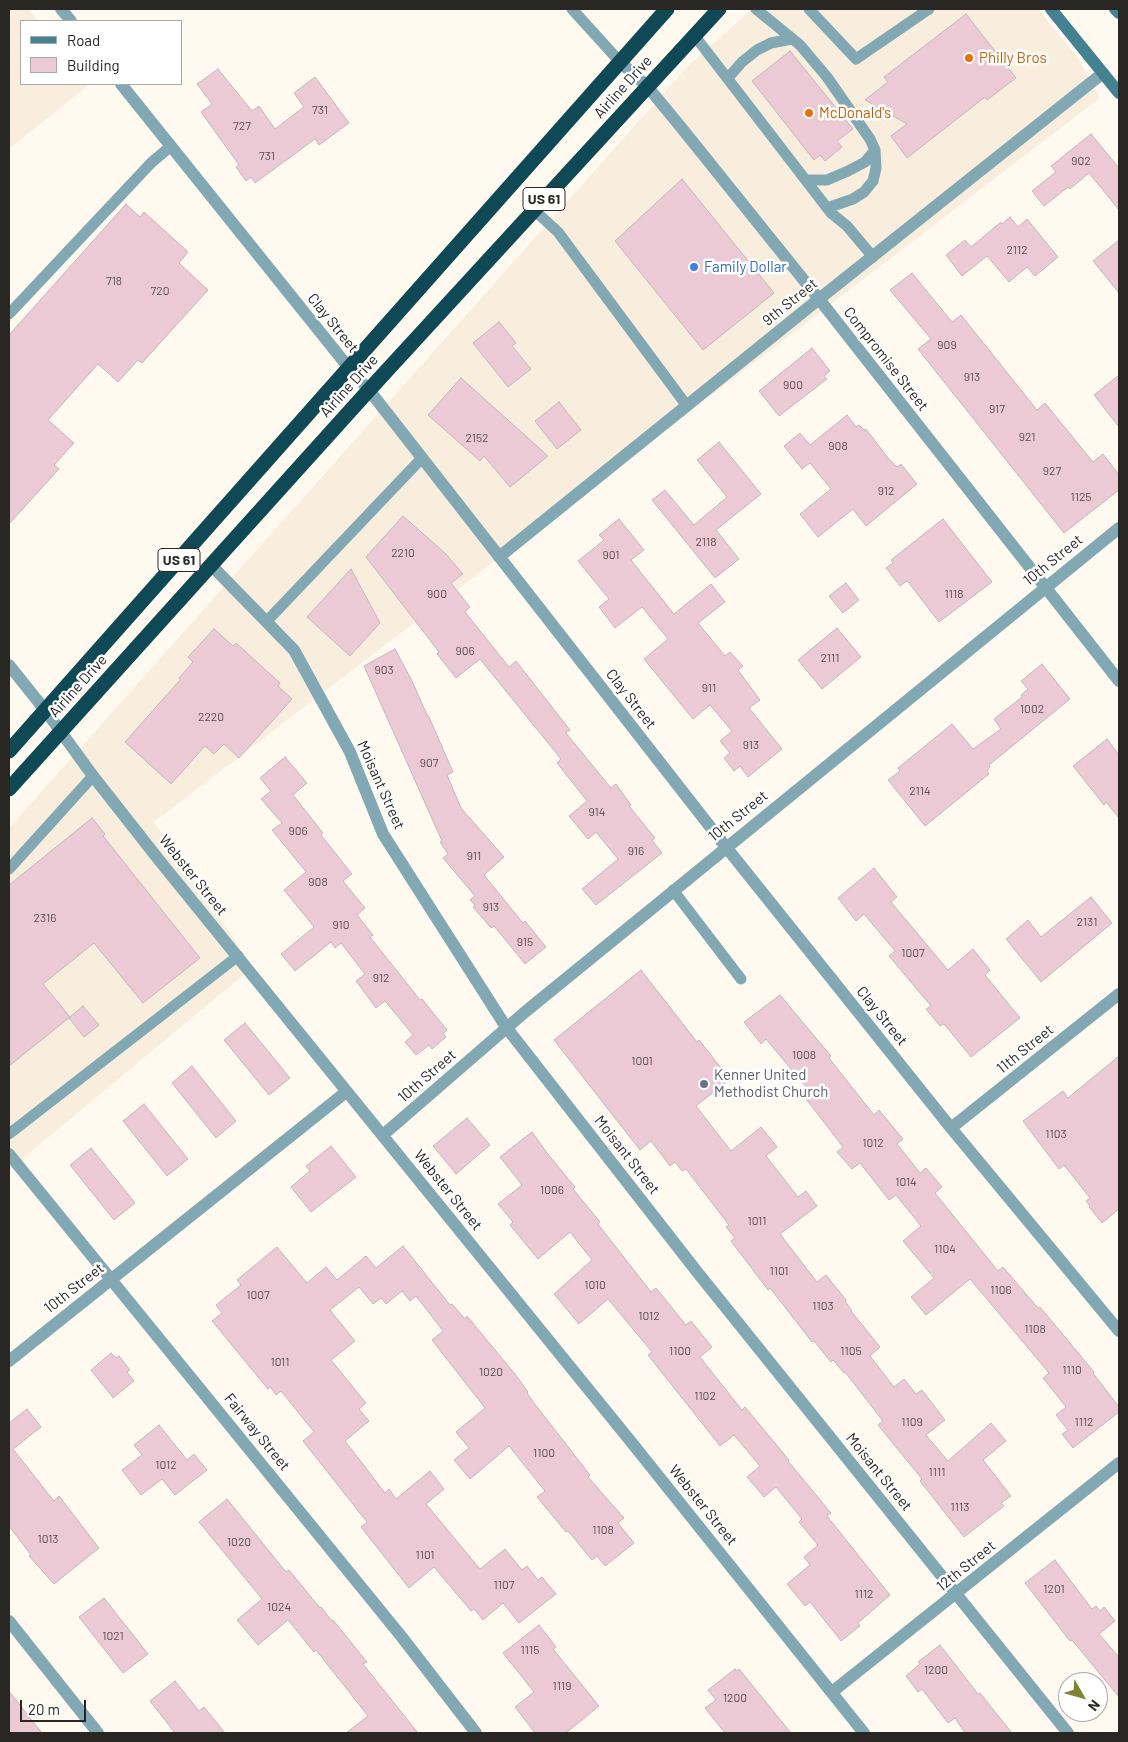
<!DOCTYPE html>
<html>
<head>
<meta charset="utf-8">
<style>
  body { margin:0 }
  #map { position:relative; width:1128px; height:1742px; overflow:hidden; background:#fff9f0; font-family:Barlow,sans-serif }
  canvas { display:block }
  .frame { position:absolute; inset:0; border:10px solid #292723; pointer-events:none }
  .legend { position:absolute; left:20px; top:20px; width:162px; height:65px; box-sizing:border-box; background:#fff; border:1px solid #a9a9a7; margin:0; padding:6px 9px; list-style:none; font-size:15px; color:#292723 }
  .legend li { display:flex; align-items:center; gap:10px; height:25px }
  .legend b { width:25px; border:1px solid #a9a9a7 }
  .north { position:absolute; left:1058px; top:1672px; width:50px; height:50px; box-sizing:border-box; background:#fff; border:1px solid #a9a9a7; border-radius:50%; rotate:128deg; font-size:14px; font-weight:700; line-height:20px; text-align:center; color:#292723 }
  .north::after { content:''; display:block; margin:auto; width:18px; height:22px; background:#7e8531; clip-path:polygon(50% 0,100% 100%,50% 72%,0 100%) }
  .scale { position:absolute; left:20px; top:1700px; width:66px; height:22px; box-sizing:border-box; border:2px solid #292723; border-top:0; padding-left:6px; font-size:15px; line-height:18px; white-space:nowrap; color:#292723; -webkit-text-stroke:4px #fff; paint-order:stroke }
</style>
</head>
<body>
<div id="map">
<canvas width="1128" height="1742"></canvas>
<div class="frame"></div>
<ul class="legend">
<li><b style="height:6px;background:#438290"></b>Road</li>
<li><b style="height:14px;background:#eccad5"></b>Building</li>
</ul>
<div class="north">N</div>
<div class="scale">20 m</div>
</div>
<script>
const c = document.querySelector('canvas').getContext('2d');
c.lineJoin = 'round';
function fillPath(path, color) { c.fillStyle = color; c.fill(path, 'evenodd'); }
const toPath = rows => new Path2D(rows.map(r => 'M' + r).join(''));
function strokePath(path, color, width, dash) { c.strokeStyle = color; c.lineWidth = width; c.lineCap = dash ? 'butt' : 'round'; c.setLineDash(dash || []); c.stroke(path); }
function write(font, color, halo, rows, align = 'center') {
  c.font = font + ' Barlow,sans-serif'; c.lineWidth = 5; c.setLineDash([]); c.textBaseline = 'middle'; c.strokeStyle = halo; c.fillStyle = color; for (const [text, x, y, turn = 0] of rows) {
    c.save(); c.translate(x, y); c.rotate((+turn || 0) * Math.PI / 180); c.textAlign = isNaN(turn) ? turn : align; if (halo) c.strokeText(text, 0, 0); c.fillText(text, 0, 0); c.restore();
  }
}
fillPath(toPath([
  [9,9,28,9,38,21,21,21,21,84,88,84,89,85,9,149],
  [752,9,1038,9,1078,58,1100,98,154,822,253,967,9,1170,9,828,687,67]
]), '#f9eede');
const building = toPath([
  [966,14,1016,78,987,100,985,97,907,158,891,136,907,124,865,100,888,82,884,77,966,14],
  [790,51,853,129,837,141,842,147,825,161,820,155,814,160,752,81,790,51],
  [218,69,252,111,259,106,275,129,304,107,294,93,315,77,349,123,319,145,315,139,255,183,251,177,246,181,236,167,239,165,201,112,212,104,197,84,218,69],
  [1091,134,1119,168,1119,210,1089,173,1070,189,1068,187,1044,206,1032,191,1056,172,1051,166,1091,134],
  [682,179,774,293,703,350,615,241,682,179],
  [126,204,140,217,144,212,188,252,179,263,208,290,142,363,138,360,118,382,98,364,48,420,74,443,54,465,59,469,9,524,9,335,126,204],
  [1010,217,1018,227,1027,219,1058,257,1035,276,1027,267,1009,282,987,256,962,276,946,255,965,240,971,247,1001,222,1002,224,1010,217],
  [1119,240,1119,293,1093,261,1119,240],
  [912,273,952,322,961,315,1037,410,1045,403,1093,462,1103,454,1119,475,1119,490,1064,533,918,349,931,339,890,290,912,273],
  [499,322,516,343,512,346,531,369,508,387,473,343,499,322],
  [812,348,830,371,824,376,827,379,779,416,759,391,812,348],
  [1119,375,1119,427,1094,395,1119,375],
  [461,378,548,456,510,487,484,456,480,461,428,415,461,378],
  [559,402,581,430,557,449,535,421,559,402],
  [847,415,856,427,859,425,864,430,866,429,888,458,897,467,901,464,917,484,866,526,853,509,818,537,800,514,831,489,810,463,802,469,784,446,800,433,810,445,847,415],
  [719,442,761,494,716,530,739,559,715,578,652,500,665,490,694,525,727,497,697,460,719,442],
  [403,516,445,553,463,574,451,583,470,607,465,612,509,667,516,661,570,730,566,733,611,788,616,784,631,805,629,806,655,838,652,840,662,853,596,905,582,889,618,859,596,832,588,839,569,816,587,801,557,763,561,759,480,659,456,678,437,654,439,652,366,557,403,516],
  [619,519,644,550,631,560,674,614,711,584,725,602,698,623,725,656,730,652,743,666,738,670,760,700,749,708,782,749,748,777,740,766,734,771,724,758,730,753,720,741,732,731,710,705,693,719,644,659,668,639,642,607,615,628,599,607,609,599,578,561,604,540,599,535,619,519],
  [943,519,992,582,939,622,908,582,907,581,900,586,886,568,893,563,891,560,943,519],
  [351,569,380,623,350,656,307,617,351,569],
  [846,583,859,600,843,613,829,596,846,583],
  [837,628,861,657,822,689,798,660,837,628],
  [214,629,233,646,236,643,280,683,278,686,292,699,239,758,224,744,214,754,205,746,171,784,125,742,180,680,179,678,193,662,188,657,214,629],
  [395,649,412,681,427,715,428,715,453,772,447,775,461,808,504,857,484,875,523,923,525,921,546,947,525,964,494,926,491,928,473,907,475,905,470,900,475,896,443,858,448,854,440,842,442,841,364,666,395,649],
  [1042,664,1070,699,989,765,990,767,987,771,989,774,925,826,888,780,900,771,898,768,952,724,973,749,1001,729,994,719,1022,697,1021,695,1028,689,1021,681,1042,664],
  [1107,739,1119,755,1119,818,1106,802,1104,805,1073,766,1107,739],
  [285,757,307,783,293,795,323,833,321,835,352,874,343,881,365,908,357,915,373,935,370,937,420,1000,422,999,447,1030,443,1033,446,1037,432,1049,429,1045,416,1055,405,1042,413,1035,385,1001,376,1008,356,981,365,974,341,943,335,948,331,942,295,971,281,954,314,927,284,890,306,872,272,830,282,823,261,799,271,791,260,778,285,757],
  [92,818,105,834,103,836,200,958,143,1003,94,943,43,984,70,1017,9,1066,9,885,92,818],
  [874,868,897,897,891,902,948,970,973,949,990,970,985,975,1020,1018,971,1057,944,1024,940,1026,926,1009,931,1006,889,956,895,951,864,914,856,921,838,898,874,868],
  [1091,897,1112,923,1041,982,1006,939,1028,920,1041,937,1091,897],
  [641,970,697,1042,699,1040,730,1079,696,1106,731,1151,761,1127,777,1147,766,1156,798,1197,806,1191,817,1206,780,1234,817,1282,826,1275,846,1300,845,1301,852,1311,851,1311,880,1347,870,1356,894,1387,904,1379,916,1394,922,1390,945,1420,926,1435,948,1461,991,1423,1006,1441,983,1460,1011,1496,1001,1503,1004,1506,964,1537,920,1481,922,1479,878,1425,883,1421,845,1372,844,1373,833,1360,831,1362,814,1341,812,1342,770,1288,768,1290,731,1241,735,1238,726,1227,729,1225,686,1169,682,1171,675,1162,670,1166,651,1141,640,1150,554,1040,641,970],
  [780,995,831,1056,829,1058,874,1115,879,1110,903,1139,897,1144,920,1173,926,1168,942,1187,935,1193,998,1271,1003,1267,1038,1308,1040,1307,1094,1372,1093,1373,1119,1407,1119,1412,1073,1448,1062,1434,1068,1430,1056,1415,1066,1407,1043,1378,1049,1373,970,1279,926,1315,911,1297,934,1278,903,1241,921,1226,896,1195,889,1200,860,1163,852,1169,837,1152,843,1147,806,1099,812,1094,766,1039,761,1044,744,1022,780,995],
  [83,1006,99,1025,84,1037,69,1018,83,1006],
  [245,1023,290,1078,269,1095,224,1040,245,1023],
  [1119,1056,1119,1209,1102,1223,1089,1207,1090,1206,1086,1201,1090,1198,1064,1165,1059,1169,1023,1121,1063,1091,1068,1098,1119,1056],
  [192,1066,236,1121,216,1138,172,1083,192,1066],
  [144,1104,188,1159,167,1176,123,1121,144,1104],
  [467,1118,490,1145,456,1174,433,1146,467,1118],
  [532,1132,547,1153,575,1187,573,1189,600,1222,598,1224,651,1292,656,1288,686,1325,691,1321,712,1347,700,1357,742,1410,745,1407,789,1460,788,1461,831,1513,827,1516,890,1595,858,1623,860,1626,841,1641,810,1602,805,1606,787,1584,810,1565,804,1557,818,1545,799,1522,802,1519,776,1487,764,1497,747,1477,760,1466,734,1435,720,1446,648,1355,652,1352,608,1299,579,1324,554,1294,592,1260,570,1232,538,1259,510,1225,513,1222,498,1204,522,1185,500,1157,532,1132],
  [331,1146,356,1177,311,1212,291,1187,310,1171,306,1166,331,1146],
  [91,1148,135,1203,114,1220,70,1165,91,1148],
  [403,1246,450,1305,452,1304,465,1319,467,1316,515,1374,528,1392,527,1393,534,1403,590,1475,588,1477,624,1518,618,1523,634,1543,605,1566,597,1556,592,1560,568,1531,566,1532,537,1497,545,1491,509,1446,470,1479,454,1460,469,1448,456,1432,485,1408,432,1340,443,1331,416,1296,410,1301,402,1291,386,1304,381,1298,373,1304,359,1287,330,1310,355,1341,331,1360,366,1403,359,1409,369,1421,345,1441,385,1493,389,1489,396,1499,430,1471,444,1489,426,1504,480,1569,505,1549,522,1570,527,1566,538,1580,542,1577,556,1594,519,1623,503,1603,483,1620,474,1609,471,1611,434,1567,409,1588,361,1527,367,1522,303,1441,314,1432,281,1391,276,1395,270,1387,268,1389,212,1321,222,1313,216,1305,241,1285,237,1280,277,1247,307,1283,326,1267,337,1280,366,1256,376,1268,403,1246],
  [111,1353,116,1358,119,1356,130,1370,127,1372,134,1381,113,1398,91,1370,111,1353],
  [27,1409,41,1427,13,1449,54,1501,59,1496,99,1548,54,1584,29,1556,31,1555,9,1526,9,1423,27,1409],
  [159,1425,187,1460,194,1454,207,1470,175,1495,162,1479,141,1495,122,1470,142,1455,134,1445,159,1425],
  [227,1499,286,1572,289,1570,320,1608,321,1607,332,1621,333,1620,367,1662,363,1664,418,1733,346,1733,368,1716,316,1650,314,1652,288,1620,258,1645,237,1620,262,1599,199,1522,227,1499],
  [1055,1560,1092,1609,1096,1606,1100,1611,1104,1607,1115,1621,1099,1634,1119,1657,1119,1697,1072,1640,1070,1641,1025,1583,1055,1560],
  [104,1598,148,1654,123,1673,79,1617,104,1598],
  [539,1625,556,1647,553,1649,599,1706,566,1733,535,1733,515,1707,534,1692,503,1653,539,1625],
  [940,1645,978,1694,980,1693,1012,1733,965,1733,955,1718,948,1723,922,1689,918,1692,906,1676,920,1664,918,1662,940,1645],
  [735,1669,736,1671,739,1669,791,1733,725,1733,705,1708,716,1700,708,1690,735,1669],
  [175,1681,199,1711,204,1707,225,1733,175,1733,150,1701,175,1681],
  [9,1691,42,1733,9,1733,9,1691]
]);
fillPath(building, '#eccad5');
strokePath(building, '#c4b8bc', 1);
strokePath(toPath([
  [572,9,621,63],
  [756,9,800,45,827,77,870,139,875,150,865,162,848,171,827,180,806,180],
  [809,9,856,59,929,9],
  [694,35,831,213,847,226,873,257],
  [728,78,742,62,757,50,771,43,792,39],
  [827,208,853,199,864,192,873,181,876,168,875,150],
  [534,210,558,232,687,406],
  [9,314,151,163,171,146],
  [267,621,422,458],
  [9,869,93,776],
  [673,890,741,979],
  [9,1134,238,956]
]), '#82a9b3', 11);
strokePath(toPath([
  [61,9,71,21],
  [621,63,647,86,680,126,819,299,1119,681],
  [121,84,349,368,369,390,726,847,951,1128,1119,1331],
  [499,557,819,299,1103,73],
  [211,565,294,650,350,752,383,834,506,1027,698,1273,1068,1733],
  [9,665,45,710,93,776,159,860,632,1443,864,1733],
  [951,1128,1119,994],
  [383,1135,525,1012,1119,528],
  [9,1154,401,1636,476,1733],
  [9,1361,346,1092],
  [9,1621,98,1733],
  [832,1692,1119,1463]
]), '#82a9b3', 12);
strokePath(toPath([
  [1051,9,1119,93],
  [1115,9,1119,13]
]), '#438290', 12);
strokePath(toPath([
  [9,751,667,9],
  [9,789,369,390,719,9]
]), '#0e4955', 15);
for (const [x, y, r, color] of [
  [969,58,5,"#e8710a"],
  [809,113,5,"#e8710a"],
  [694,267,5,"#3f7fe0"],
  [704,1084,5,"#6b7280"]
]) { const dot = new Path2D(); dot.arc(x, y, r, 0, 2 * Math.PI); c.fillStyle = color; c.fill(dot); strokePath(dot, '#fff', 2); }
write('12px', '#5a5050', null, [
  ["731",320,110],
  ["727",242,126],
  ["731",267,156],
  ["902",1081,161],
  ["2112",1017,250],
  ["718",114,281],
  ["720",160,291],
  ["909",947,345],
  ["913",972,377],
  ["900",793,385],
  ["917",997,409],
  ["921",1027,437],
  ["2152",477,438],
  ["908",838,446],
  ["927",1052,471],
  ["912",886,491],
  ["1125",1081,497],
  ["2118",706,542],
  ["2210",403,553],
  ["901",611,555],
  ["900",437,594],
  ["1118",954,594],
  ["906",465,651],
  ["2111",830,658],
  ["903",384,670],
  ["911",709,688],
  ["1002",1032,709],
  ["2220",211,717],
  ["913",751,745],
  ["907",429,763],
  ["2114",920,791],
  ["914",597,812],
  ["906",298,831],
  ["916",636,851],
  ["911",474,856],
  ["908",318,882],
  ["913",491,907],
  ["2316",45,918],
  ["2131",1087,922],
  ["910",341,925],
  ["915",525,942],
  ["1007",913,953],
  ["912",381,978],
  ["1008",804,1055],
  ["1001",642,1061],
  ["1103",1056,1134],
  ["1012",873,1143],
  ["1014",906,1182],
  ["1006",552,1190],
  ["1011",757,1221],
  ["1104",945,1249],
  ["1101",779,1271],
  ["1010",595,1285],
  ["1106",1001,1290],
  ["1007",258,1295],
  ["1103",823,1306],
  ["1012",649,1316],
  ["1108",1035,1329],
  ["1100",680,1351],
  ["1105",851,1351],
  ["1011",280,1362],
  ["1110",1072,1370],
  ["1020",491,1372],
  ["1102",705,1396],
  ["1109",912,1422],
  ["1112",1084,1422],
  ["1100",544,1453],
  ["1012",166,1465],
  ["1111",937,1472],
  ["1113",960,1507],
  ["1108",603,1530],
  ["1013",48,1539],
  ["1020",239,1542],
  ["1101",425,1555],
  ["1107",504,1585],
  ["1201",1054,1589],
  ["1112",864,1594],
  ["1024",279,1607],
  ["1021",113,1636],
  ["1115",530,1650],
  ["1200",936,1670],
  ["1119",562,1686],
  ["1200",735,1698]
]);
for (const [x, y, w] of [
  [544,199,42],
  [179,560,42]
]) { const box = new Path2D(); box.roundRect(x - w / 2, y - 11.5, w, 23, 4); c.fillStyle = '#fff'; c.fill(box); strokePath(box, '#292723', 1); }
write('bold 14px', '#292723', null, [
  ["US 61",544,199],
  ["US 61",179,560]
]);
write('15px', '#c56008', '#fff', [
  ["Philly Bros",979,58],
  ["McDonald's",819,113]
], 'left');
write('15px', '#292723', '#fff', [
  ["Airline Drive",623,87,-48],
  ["9th Street",790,302,-39],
  ["Clay Street",333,323,51],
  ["Compromise Street",886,359,52],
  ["Airline Drive",349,386,-48],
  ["10th Street",1053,560,-39],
  ["Airline Drive",78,686,-48],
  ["Clay Street",631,699,52],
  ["Moisant Street",381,785,66],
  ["10th Street",738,816,-39],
  ["Webster Street",193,875,51],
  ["Clay Street",882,1016,51],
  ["11th Street",1025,1049,-39],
  ["10th Street",427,1076,-41],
  ["Moisant Street",627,1155,52],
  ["Webster Street",448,1190,51],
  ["10th Street",74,1288,-38],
  ["Fairway Street",257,1432,51],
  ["Moisant Street",879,1472,51],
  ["Webster Street",703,1505,51],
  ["12th Street",966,1566,-39]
]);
write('15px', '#366cbe', '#fff', [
  ["Family Dollar",704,267]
], 'left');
write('15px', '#5b616d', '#fff', [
  ["Kenner United",714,1075],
  ["Methodist Church",714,1092]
], 'left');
</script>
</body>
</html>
